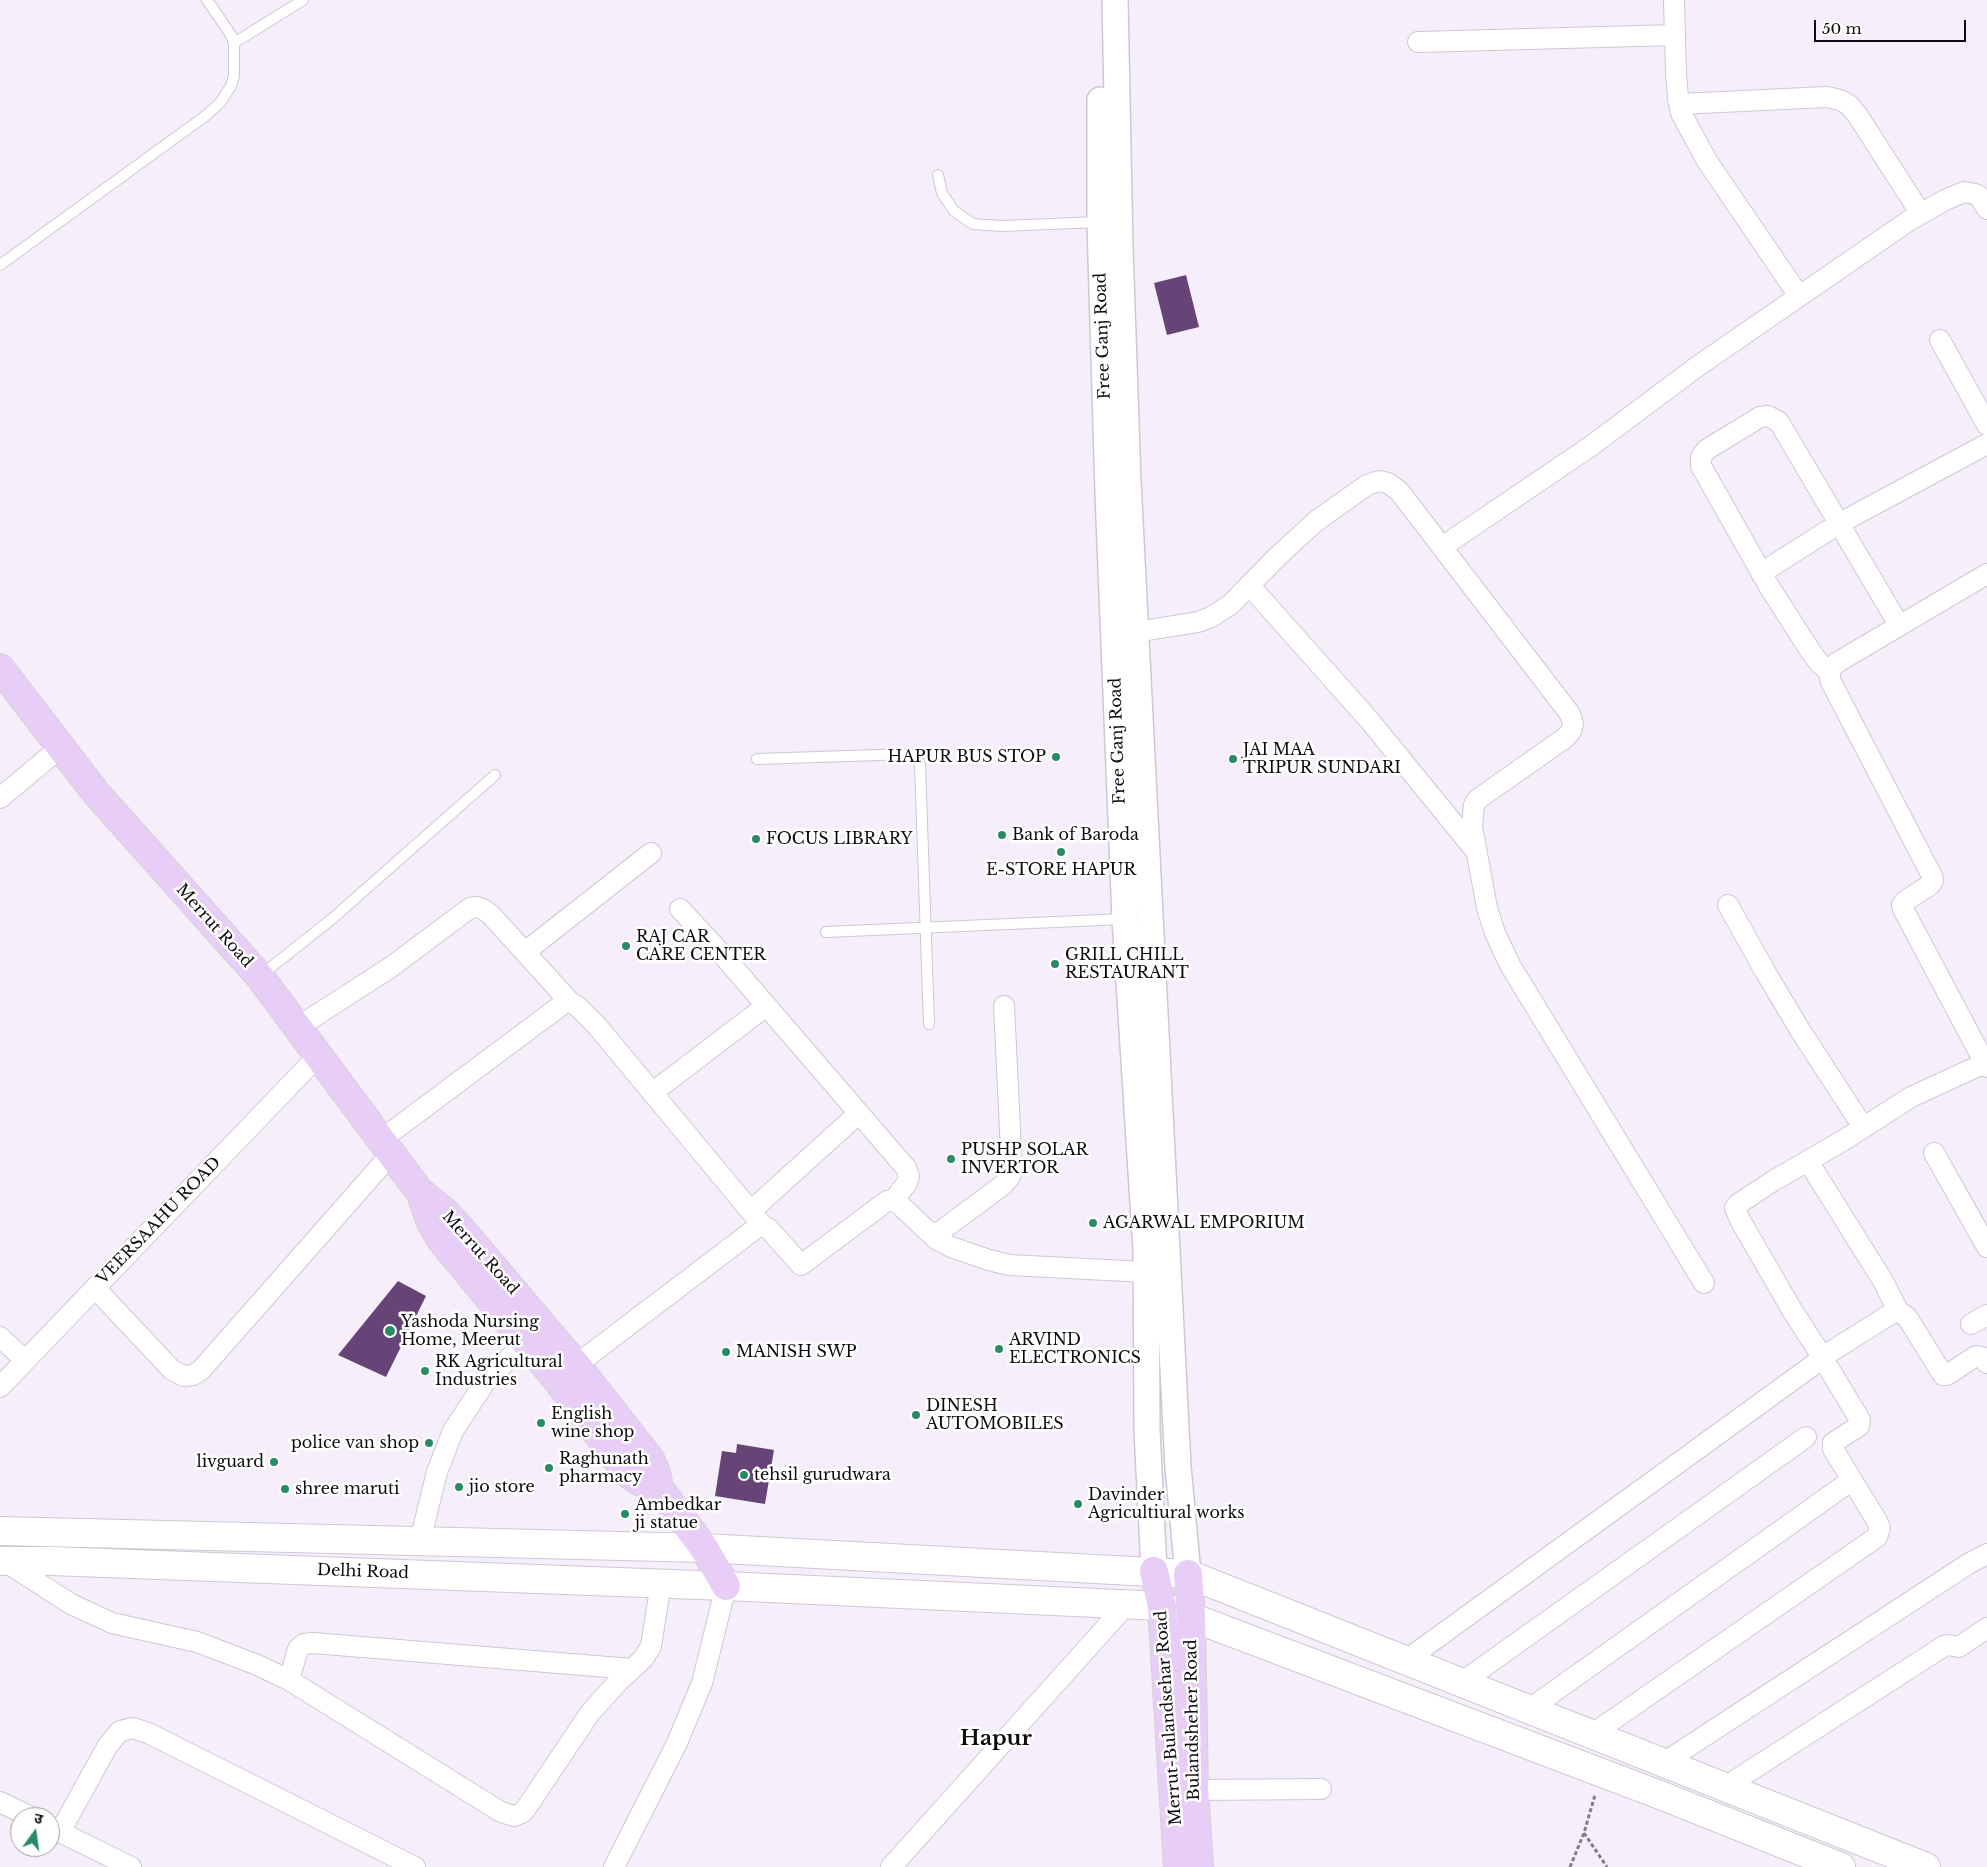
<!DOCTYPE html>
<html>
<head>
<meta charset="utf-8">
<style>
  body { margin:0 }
  #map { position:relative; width:1987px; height:1867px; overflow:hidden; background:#f6effb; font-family:"Libre Baskerville","Noto Sans Devanagari",serif }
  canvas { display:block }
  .north { position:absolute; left:10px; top:1807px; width:50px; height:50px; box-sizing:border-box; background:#fff; border:1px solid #9e9d9f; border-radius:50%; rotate:14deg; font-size:14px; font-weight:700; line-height:20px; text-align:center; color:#0d0b0f }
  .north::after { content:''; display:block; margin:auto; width:18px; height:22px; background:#278b66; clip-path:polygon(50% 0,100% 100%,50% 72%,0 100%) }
  .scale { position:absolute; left:1814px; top:20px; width:152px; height:22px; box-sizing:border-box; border:2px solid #0d0b0f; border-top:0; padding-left:6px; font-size:15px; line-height:18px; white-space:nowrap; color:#0d0b0f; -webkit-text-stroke:4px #fff; paint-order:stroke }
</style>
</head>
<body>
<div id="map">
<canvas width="1987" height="1867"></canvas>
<div class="north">उ</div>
<div class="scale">50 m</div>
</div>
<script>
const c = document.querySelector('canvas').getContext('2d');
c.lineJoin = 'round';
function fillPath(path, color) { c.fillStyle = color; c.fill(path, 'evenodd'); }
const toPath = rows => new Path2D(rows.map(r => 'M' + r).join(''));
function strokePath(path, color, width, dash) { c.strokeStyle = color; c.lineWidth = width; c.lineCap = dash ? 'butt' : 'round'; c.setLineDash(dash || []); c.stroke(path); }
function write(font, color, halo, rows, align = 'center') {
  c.font = font + ' "Libre Baskerville",serif'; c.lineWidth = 5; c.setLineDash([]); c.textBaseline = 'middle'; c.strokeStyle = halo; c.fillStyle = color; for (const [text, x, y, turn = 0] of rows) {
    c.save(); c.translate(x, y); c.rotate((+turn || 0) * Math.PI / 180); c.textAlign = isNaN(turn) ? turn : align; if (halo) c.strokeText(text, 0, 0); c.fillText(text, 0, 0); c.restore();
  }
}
fillPath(toPath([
  [1186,275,1199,327,1167,335,1154,283],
  [398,1281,426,1296,386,1377,338,1355],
  [737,1444,774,1450,765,1504,715,1496,722,1451,736,1453]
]), '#674478');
const service = toPath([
  [234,43,303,0],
  [938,175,942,193,954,211,973,224,1001,226,1099,222],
  [0,265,204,117,220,103,231,86,234,76,234,43,231,35,207,0],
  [757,759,909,754,917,758,920,765,929,1024],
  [826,932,1124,919],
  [260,976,333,918,495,775]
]);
const minor = toPath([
  [1674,0,1676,73,1678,99,1681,113,1707,161,1799,296],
  [1418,42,1675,35],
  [1679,104,1827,97,1840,100,1849,105,1858,116,1921,214],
  [1940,340,1987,425],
  [1442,547,1591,446,1698,366,1910,220,1945,200,1964,192,1975,194,1979,196,1987,209],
  [1761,573,1840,523,1987,444],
  [1987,574,1838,662,1832,667,1830,672,1830,680,1932,876,1933,880,1930,885,1905,901,1902,905,1903,909,1987,1067],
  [1249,585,1370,721,1475,850],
  [1136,632,1198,622,1211,617,1230,605,1278,556,1315,522,1367,485,1379,481,1388,483,1399,491,1570,714,1573,724,1571,731,1565,738,1478,799,1474,805,1472,827,1487,908,1495,933,1510,965,1704,1283],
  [1830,672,1820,664,1811,652,1770,588,1701,466,1701,457,1706,450,1760,417,1768,416,1779,422,1899,625],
  [0,798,61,747],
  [1728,905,1766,973,1800,1030,1863,1127],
  [680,909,721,953,906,1168,909,1176,907,1183,893,1201],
  [525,952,651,853],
  [298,1027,391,967,470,908,477,907,483,909,491,915,570,1002],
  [1985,1063,1911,1097,1844,1140,1773,1181,1738,1204,1735,1208,1740,1220,1792,1310,1819,1352,1827,1354,1894,1312,1898,1311,1907,1317,1943,1375,1947,1375,1976,1356,1982,1357,1987,1363],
  [652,1093,766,1006],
  [382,1139,563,1004,570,1002,577,1006,597,1026,763,1226],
  [1934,1153,1987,1247],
  [1808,1161,1883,1281,1898,1311],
  [751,1211,859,1113],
  [934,1236,1003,1185,1009,1178,1012,1171,1004,1006],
  [95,1288,172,1370,184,1376,193,1375,201,1370,392,1153],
  [1971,1324,1987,1315],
  [0,1337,25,1360],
  [576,1365,759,1226,768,1228,801,1265,887,1201,893,1201,899,1204,936,1239,951,1247,989,1260,1009,1265,1146,1272],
  [0,1387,319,1055],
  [420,1541,437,1472,453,1431,485,1382,526,1342],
  [4,1561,71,1604,112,1623,197,1642,255,1664,289,1680,501,1812,514,1816,522,1813,527,1807,590,1713,617,1683,643,1659,651,1646,661,1583],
  [1405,1661,1823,1358],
  [289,1680,298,1649,304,1644,313,1643,632,1669],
  [1461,1683,1806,1437],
  [1528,1710,1852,1480],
  [1591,1735,1877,1537,1880,1528,1877,1521,1833,1449,1833,1443,1859,1426,1860,1420,1819,1352],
  [1663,1763,1968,1564,1987,1554],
  [1725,1787,1944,1646,1948,1645,1959,1647,1987,1628],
  [1194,1790,1321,1789],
  [0,1802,31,1817],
  [50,1827,131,1867],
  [60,1832,108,1745,120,1731,133,1728,148,1733,415,1867],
  [614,1867,677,1743,702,1683,726,1586],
  [891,1867,1127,1604]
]);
const tertiary = toPath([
  [1115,0,1120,248,1128,481,1178,1467,1188,1574],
  [1100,100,1100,222,1108,493,1125,919,1146,1250,1147,1430,1154,1571]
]);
const secondary = toPath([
  [0,1531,704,1548,1188,1574,1926,1867],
  [0,1561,51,1561,726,1586,1162,1606,1660,1795,1841,1867]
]);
const primary = toPath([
  [0,668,96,793,260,977,419,1191,445,1212,460,1228,576,1365,650,1459,656,1472,659,1488,704,1548,726,1586],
  [421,1194,431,1223,441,1240,557,1380,627,1473,639,1481,659,1488],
  [1154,1571,1162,1606,1178,1867],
  [1188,1574,1191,1617,1194,1790,1199,1867]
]);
strokePath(service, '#cfc7d3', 12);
strokePath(minor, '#cfc7d3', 22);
strokePath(tertiary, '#cfc7d3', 28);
strokePath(secondary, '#cfc7d3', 30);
strokePath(primary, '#d3d3d4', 30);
strokePath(toPath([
  [1584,1833,1607,1867],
  [1570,1867,1584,1833,1595,1795]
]), '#817d85', 3, [4, 2.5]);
strokePath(service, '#fff', 10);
strokePath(minor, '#fff', 20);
strokePath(tertiary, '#fff', 25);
strokePath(secondary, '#fff', 28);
strokePath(primary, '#e8cdf6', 28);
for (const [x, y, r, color] of [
  [1056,757,5,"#278b66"],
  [1233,759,5,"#278b66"],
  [1002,835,5,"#278b66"],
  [756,839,5,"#278b66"],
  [1061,852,5,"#278b66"],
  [626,946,5,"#278b66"],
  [1055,964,5,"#278b66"],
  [951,1159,5,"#278b66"],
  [1093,1223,5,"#278b66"],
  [390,1331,6,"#278b66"],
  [999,1349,5,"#278b66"],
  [726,1352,5,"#278b66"],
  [425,1371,5,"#278b66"],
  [916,1415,5,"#278b66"],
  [541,1423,5,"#278b66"],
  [429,1443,5,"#278b66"],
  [274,1462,5,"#278b66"],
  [549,1468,5,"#278b66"],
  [744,1475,5,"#278b66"],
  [459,1487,5,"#278b66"],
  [285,1489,5,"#278b66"],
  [1078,1504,5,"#278b66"],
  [625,1514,5,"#278b66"]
]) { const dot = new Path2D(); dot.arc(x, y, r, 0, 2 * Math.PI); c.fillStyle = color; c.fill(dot); strokePath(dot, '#fff', 2); }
write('16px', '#0d0b0f', '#fff', [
  ["Free Ganj Road",1103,336,-92],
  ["Free Ganj Road",1118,741,-92],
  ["Merrut Road",214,926,48],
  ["VEERSAAHU ROAD",159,1221,-46],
  ["Merrut Road",480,1253,48],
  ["Delhi Road",363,1572,2],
  ["Merrut-Bulandsehar Road",1169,1718,-94],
  ["Bulandsheher Road",1193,1720,-91]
]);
write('16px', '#0d0b0f', '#fff', [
  ["JAI MAA",1243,750],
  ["TRIPUR SUNDARI",1243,768],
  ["HAPUR BUS STOP",1046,757,"right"],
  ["Bank of Baroda",1012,835],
  ["FOCUS LIBRARY",766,839],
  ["E-STORE HAPUR",1061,870,"center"],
  ["RAJ CAR",636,937],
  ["CARE CENTER",636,955],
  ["GRILL CHILL",1065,955],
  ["RESTAURANT",1065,973],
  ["PUSHP SOLAR",961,1150],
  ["INVERTOR",961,1168],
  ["AGARWAL EMPORIUM",1103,1223],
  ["Yashoda Nursing",401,1322],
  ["Home, Meerut",401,1340],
  ["ARVIND",1009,1340],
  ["ELECTRONICS",1009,1358],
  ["MANISH SWP",736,1352],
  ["RK Agricultural",435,1362],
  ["Industries",435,1380],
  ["DINESH",926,1406],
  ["AUTOMOBILES",926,1424],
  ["English",551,1414],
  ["wine shop",551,1432],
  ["police van shop",419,1443,"right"],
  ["Raghunath",559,1459],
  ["pharmacy",559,1477],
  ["livguard",264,1462,"right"],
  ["tehsil gurudwara",754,1475],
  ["jio store",469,1487],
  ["shree maruti",295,1489],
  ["Davinder",1088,1495],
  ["Agricultiural works",1088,1513],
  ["Ambedkar",635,1505],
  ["ji statue",635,1523]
], 'left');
write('bold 21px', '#0d0b0f', '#fff', [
  ["Hapur",996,1739]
]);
</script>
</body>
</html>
